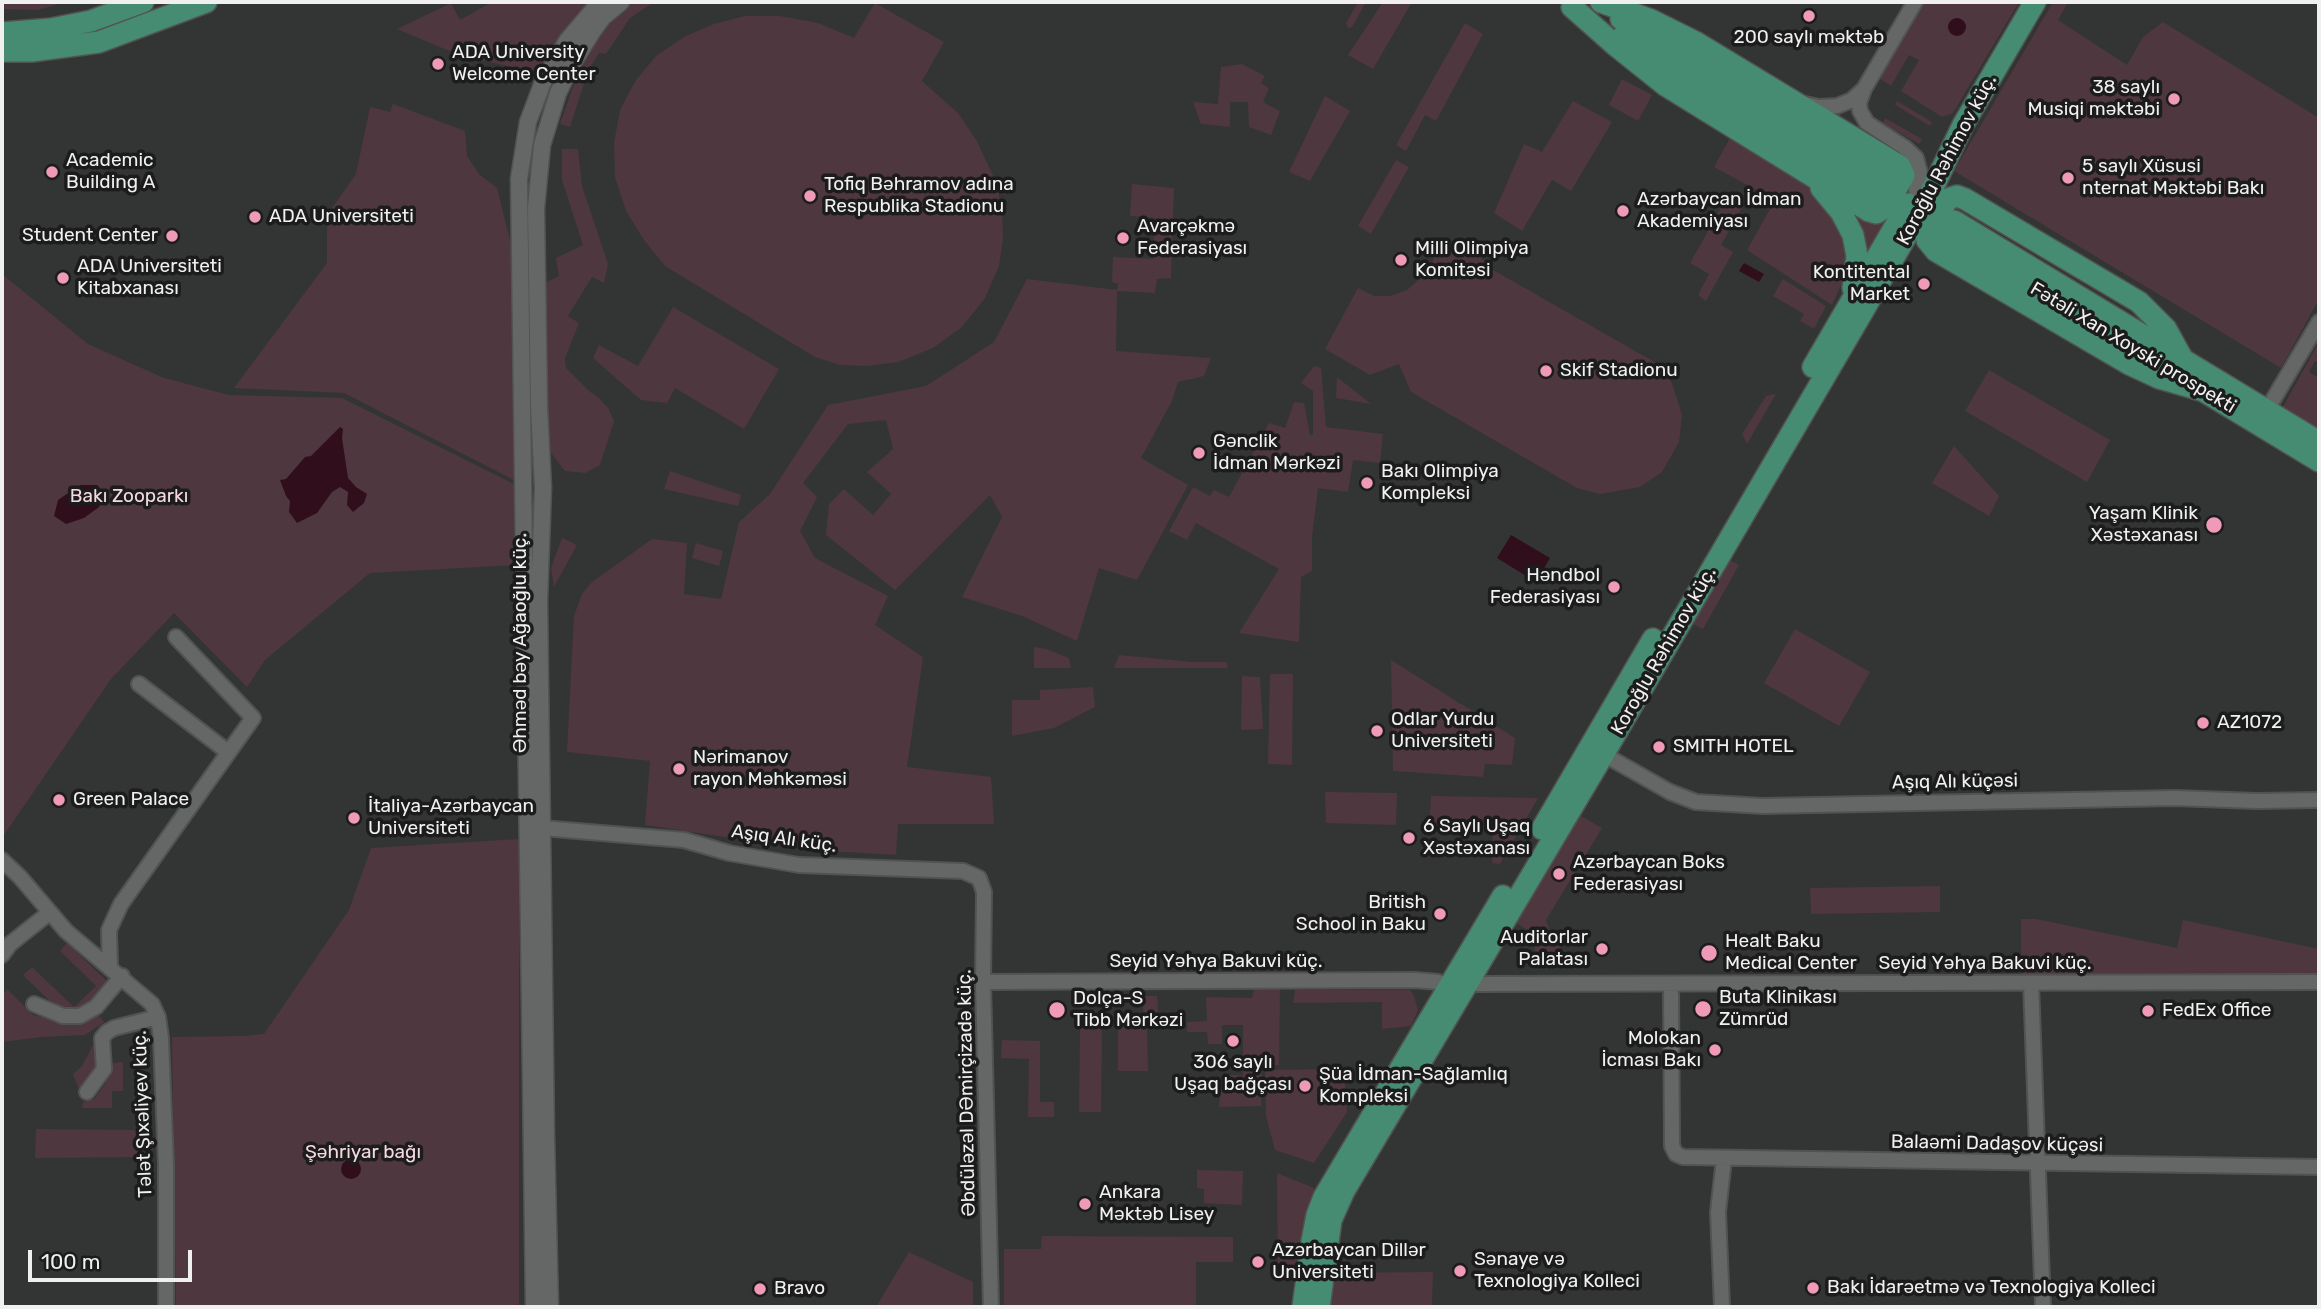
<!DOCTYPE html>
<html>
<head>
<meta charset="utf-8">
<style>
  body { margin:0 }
  #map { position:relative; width:2321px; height:1309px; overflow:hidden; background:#323533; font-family:Rubik,sans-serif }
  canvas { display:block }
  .frame { position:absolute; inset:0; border:4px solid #eff0ef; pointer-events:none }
  .scale { position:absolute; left:28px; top:1250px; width:164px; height:32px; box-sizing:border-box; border:4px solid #eff0ef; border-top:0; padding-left:9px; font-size:21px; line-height:24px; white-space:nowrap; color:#eff0ef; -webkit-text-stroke:5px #1b1c1b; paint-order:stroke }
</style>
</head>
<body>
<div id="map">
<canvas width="2321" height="1309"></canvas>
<div class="frame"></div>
<div class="scale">100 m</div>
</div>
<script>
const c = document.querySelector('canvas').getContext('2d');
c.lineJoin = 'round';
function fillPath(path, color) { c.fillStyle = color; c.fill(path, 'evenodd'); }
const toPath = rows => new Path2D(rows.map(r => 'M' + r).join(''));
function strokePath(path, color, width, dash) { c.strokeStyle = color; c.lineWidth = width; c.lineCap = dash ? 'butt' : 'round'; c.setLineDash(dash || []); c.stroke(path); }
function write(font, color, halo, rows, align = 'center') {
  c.font = font + ' Rubik,sans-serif'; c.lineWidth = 7; c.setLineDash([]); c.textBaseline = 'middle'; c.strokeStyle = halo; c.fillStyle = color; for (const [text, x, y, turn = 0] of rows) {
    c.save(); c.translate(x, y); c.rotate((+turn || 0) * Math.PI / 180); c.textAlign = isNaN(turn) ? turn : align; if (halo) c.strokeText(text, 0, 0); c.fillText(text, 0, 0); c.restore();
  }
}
fillPath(toPath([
  [2,2,66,2,38,10,2,9],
  [492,2,588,2,554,44,537,73,459,55,397,29,451,3,460,20],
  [633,2,654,2,630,18,606,54,599,53,588,71,570,127,560,124,578,72,598,39,617,15],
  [1358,2,1366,2,1352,27,1348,28,1346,23],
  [1383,2,1412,2,1373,69,1348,55],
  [1925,2,2019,2,1953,113,1942,117,1901,91,1919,60,1909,55,1891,86,1879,78],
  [2053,2,2068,2,2058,20,2127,65,2143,37,2163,22,2319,118,2319,299,2281,368,1954,171],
  [875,3,944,42,922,81,958,113,977,141,996,182,1002,210,1003,239,999,266,985,298,962,327,933,348,898,362,867,366,840,365,815,357,665,266,644,240,626,211,615,177,614,143,620,110,636,80,656,56,684,37,714,24,745,16,780,16,818,23,854,38],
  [1465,23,1483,34,1436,121,1425,115,1406,151,1396,145],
  [1242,64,1265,76,1261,83,1269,88,1263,102,1280,111,1271,135,1249,127,1248,102,1230,102,1230,127,1201,124,1193,102,1218,104,1221,67],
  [1622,79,1652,95,1638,121,1609,105],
  [1325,96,1350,111,1310,181,1289,172],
  [1573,101,1612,122,1571,191,1552,180,1522,231,1494,213,1524,144,1542,152],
  [1897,101,1932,122,1930,126,1895,105],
  [393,104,465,131,467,156,479,174,497,188,512,248,514,480,344,393,234,388,327,263,327,215,356,174,370,107,390,112],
  [1885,118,1922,139,1919,144,1883,123],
  [1847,120,1909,158,1913,164,1914,180,1864,268,1845,203,1844,123],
  [1730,138,1802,182,1821,199,1839,221,1848,249,1847,272,1832,305,1747,250,1775,200,1714,167],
  [562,149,578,149,582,186,608,264,604,283,592,277,568,316,579,323,565,358,566,368,589,391,599,398,608,408,614,421,600,465,585,473,565,471,551,453,543,400,545,283,559,276,556,258,583,245,562,180],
  [1396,160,1409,167,1371,234,1358,226],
  [1132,184,1174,188,1171,278,1157,279,1155,293,1117,291,1116,351,1211,358,1204,376,1178,382,1172,401,1141,458,1188,485,1137,580,1099,568,1077,641,1022,616,962,597,1002,517,990,495,895,590,826,535,829,504,844,489,873,515,891,494,867,472,893,449,886,420,848,424,803,483,817,497,800,531,815,558,888,596,875,625,923,657,907,767,991,777,994,824,898,824,896,855,812,850,645,825,650,761,567,752,574,616,582,594,592,582,652,539,687,543,684,594,721,599,739,522,770,494,828,405,926,386,994,342,1027,279,1117,290,1118,284,1112,282,1113,257,1153,259,1155,218,1130,216],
  [1730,192,1746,201,1721,245,1733,252,1706,301,1698,295,1709,274,1690,263],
  [1436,244,1457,255,1471,252,1488,263,1485,270,1495,271,1658,364,1672,383,1682,415,1679,442,1662,472,1640,487,1600,494,1577,488,1411,392,1399,364,1370,375,1325,349,1358,288,1374,296,1390,296,1407,290,1423,276,1433,261],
  [2,274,88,344,164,378,229,395,342,398,514,484,515,565,370,573,265,660,247,687,174,613,111,679,2,838],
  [1783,279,1826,306,1814,329,1800,321,1804,314,1773,296],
  [673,307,779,369,744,429,675,388,667,403,641,400,593,358,599,345,638,366],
  [2319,342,2319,363,2315,361,2309,372,2319,378,2319,433,2280,412],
  [1314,366,1321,368,1326,427,1383,434,1380,463,1353,460,1348,492,1318,488,1312,536,1312,571,1301,577,1299,642,1239,633,1279,569,1196,523,1187,540,1169,531,1193,487,1210,496,1214,490,1229,497,1269,423,1285,428,1294,402,1304,403,1310,435,1313,435,1313,391,1301,383],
  [1989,370,2110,440,2087,482,1965,411],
  [1337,377,1371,404,1336,398],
  [1776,394,1747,444,1742,434,1766,396],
  [1954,446,1999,496,1989,516,1932,483],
  [670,471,741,495,738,506,664,489],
  [562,538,577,545,554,587,551,568],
  [696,543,723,551,719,566,692,558],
  [1726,558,1739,565,1703,629,1689,622],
  [1795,629,1870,672,1839,726,1764,683],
  [1034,647,1046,649,1069,658,1071,668,1034,668],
  [1119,655,1192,662,1226,662,1228,668,1114,668],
  [1391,660,1515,738,1512,765,1485,764,1483,777,1393,771],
  [1270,674,1293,674,1292,765,1268,764],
  [1242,676,1260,677,1263,729,1241,730],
  [1093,687,1095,707,1054,728,1012,736,1012,700,1040,700,1040,690],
  [1325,792,1397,793,1396,825,1326,823],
  [1431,796,1538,798,1500,864,1492,863,1493,828,1429,826],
  [1579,815,1602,828,1546,920,1551,934,1561,935,1560,960,1535,959,1534,934,1515,922],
  [519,839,519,1307,176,1307,172,1037,243,1036,264,1034,349,910,371,848],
  [1940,886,1940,912,1811,914,1810,888],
  [2021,919,2036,919,2177,948,2183,920,2319,949,2319,976,2021,976],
  [67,943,108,982,90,1005,104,1022,85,1035,41,1037,2,1042,2,995,7,989,33,1015,72,1023,23,975,32,967,74,1007,96,986,60,951],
  [1255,987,1280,988,1279,1065,1262,1065,1261,1106,1219,1107,1222,1075,1243,1075,1243,1025,1222,1025,1222,1044,1208,1044,1207,1032,1187,1032,1187,1022,1207,1021,1206,997,1252,998],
  [1295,990,1410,990,1414,996,1418,1010,1411,1026,1382,1029,1382,1002,1293,1003],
  [1143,996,1157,996,1159,1021,1143,1020],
  [1147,1024,1148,1071,1118,1071,1118,1025],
  [1102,1027,1101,1112,1079,1112,1080,1028],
  [1002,1040,1040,1041,1040,1102,1054,1102,1054,1117,1028,1117,1029,1059,1001,1058],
  [100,1042,102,1053,93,1080,79,1089,73,1074,82,1066,93,1045],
  [123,1062,123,1091,112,1091,112,1108,82,1108,83,1102,94,1099,106,1083,112,1063],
  [1344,1069,1347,1112,1314,1163,1275,1150,1266,1116,1265,1070],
  [36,1129,146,1130,144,1157,35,1158],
  [1197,1170,1243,1171,1242,1205,1204,1203,1204,1189,1197,1188],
  [1277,1173,1314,1188,1292,1280,1278,1278],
  [1042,1236,1233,1237,1233,1262,1196,1262,1196,1307,1004,1307,1004,1249,1041,1249],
  [909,1252,973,1282,973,1307,876,1307],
  [1433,1272,1432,1307,1333,1307,1330,1303,1332,1273]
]), '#4f373f');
fillPath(toPath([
  '1948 27a9 9 0 1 1 18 0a9 9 0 1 1-18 0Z',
  [1744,263,1764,274,1759,282,1739,271],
  [340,427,343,429,342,438,348,478,356,487,367,494,364,503,353,512,347,505,348,492,340,487,332,492,317,513,297,523,289,512,290,501,286,496,280,480,286,479,305,457,311,456],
  [80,485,97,485,104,494,99,507,84,518,66,524,54,516,58,500],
  [1511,535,1550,558,1536,582,1497,558],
  '341 1169a10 10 0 1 1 20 0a10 10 0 1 1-20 0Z'
]), '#300e1c');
const minor = toPath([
  [1915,2,1864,89,1859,103,1860,111,1867,123,1904,147,1916,158,1920,173,1916,190],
  [1805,104,1819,107,1837,106,1852,100,1863,90],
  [2267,410,2319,322],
  [139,684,228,752],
  [1603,754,1670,792,1696,802,1762,806,2175,798,2257,801,2319,800],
  [542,828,684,840,729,853,799,865,963,871,979,878,984,892,983,982,991,1307],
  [2,860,20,877,66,931,152,1004,158,1017,161,1038,166,1165,166,1307],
  [2,955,10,944,49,913],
  [110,966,109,930,121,904,253,718,176,637],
  [983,982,1415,980,1438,982,1448,985],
  [1468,982,1477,984,2319,982],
  [2031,983,2043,1307],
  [1671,984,1672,1146,1676,1154,1683,1157,2319,1167],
  [34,1004,63,1016,80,1016,96,1007,122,976],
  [87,1092,104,1069,102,1038,107,1032,114,1028,158,1017],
  [1722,1307,1718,1212,1724,1159]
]);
const tertiary = toPath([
  [534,1307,519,179,528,122,543,82,567,41,600,2],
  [550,1307,546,1136,539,601,543,488,539,407,536,208,542,145,558,93,571,66,592,32,603,17,621,2]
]);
const primary = toPath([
  [1572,7,1615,45,1665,85,1869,211,1876,213,1886,207,1904,175,1900,166,1697,43,1651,20,1601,2],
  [1621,19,1888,181],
  [2,33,51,29,91,21,143,2],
  [1622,37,1881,195],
  [2,51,32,51,99,42,206,2],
  [1821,188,1841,212,1853,235,1857,256,1853,288],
  [1954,221,2319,442],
  [1946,235,2319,461],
  [2182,358,2166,329,2139,302,1965,199,1957,196,1948,199,1929,229,1927,240,1936,251,2129,364,2159,378,2204,391],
  [1813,367,1908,204],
  [1542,829,1653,639],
  [1303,1307,1312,1241,1317,1215,1324,1197,1503,896],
  [1319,1307,1331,1220,1344,1191,1596,767,1863,311,1928,198,1963,125,2035,2]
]);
strokePath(minor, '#515352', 18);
strokePath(tertiary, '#515352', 19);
strokePath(primary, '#515352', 24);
strokePath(minor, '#646765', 14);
strokePath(tertiary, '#646765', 16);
strokePath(primary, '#468c72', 21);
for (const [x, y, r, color] of [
  [1809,16,7,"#ef9ab9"],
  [438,64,7,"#ef9ab9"],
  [2174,99,7,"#ef9ab9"],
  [52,172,7,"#ef9ab9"],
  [2068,178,7,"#ef9ab9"],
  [810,196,7,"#ef9ab9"],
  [1623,211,7,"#ef9ab9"],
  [255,217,7,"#ef9ab9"],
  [172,236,7,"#ef9ab9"],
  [1123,238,7,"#ef9ab9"],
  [1401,260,7,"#ef9ab9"],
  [63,278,7,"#ef9ab9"],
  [1924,284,7,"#ef9ab9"],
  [1546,371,7,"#ef9ab9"],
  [1199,453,7,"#ef9ab9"],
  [1367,483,7,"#ef9ab9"],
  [2214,525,9,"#ef9ab9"],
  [1614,587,7,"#ef9ab9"],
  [2203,723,7,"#ef9ab9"],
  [1377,731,7,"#ef9ab9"],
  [1659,747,7,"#ef9ab9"],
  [679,769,7,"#ef9ab9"],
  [59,800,7,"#ef9ab9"],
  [354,818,7,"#ef9ab9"],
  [1409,838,7,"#ef9ab9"],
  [1559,874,7,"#ef9ab9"],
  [1440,914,7,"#ef9ab9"],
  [1602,949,7,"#ef9ab9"],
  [1709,953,9,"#ef9ab9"],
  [1703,1009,9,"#ef9ab9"],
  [1057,1010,9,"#ef9ab9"],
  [2148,1011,7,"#ef9ab9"],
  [1233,1041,7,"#ef9ab9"],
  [1715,1050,7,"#ef9ab9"],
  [1305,1086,7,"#ef9ab9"],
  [1085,1204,7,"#ef9ab9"],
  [1258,1262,7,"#ef9ab9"],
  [1460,1271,7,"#ef9ab9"],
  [1813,1288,7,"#ef9ab9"],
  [760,1289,7,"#ef9ab9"]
]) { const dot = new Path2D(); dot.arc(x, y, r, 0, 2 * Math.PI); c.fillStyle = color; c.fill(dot); strokePath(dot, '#1b1c1b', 2.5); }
write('19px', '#eff0ef', '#1b1c1b', [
  ["200 saylı məktəb",1809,38,"center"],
  ["ADA University",452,53],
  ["Welcome Center",452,75],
  ["38 saylı",2160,88,"right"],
  ["Musiqi məktəbi",2160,110,"right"],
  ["Academic",66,161],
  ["Building A",66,183],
  ["5 saylı Xüsusi",2082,167],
  ["nternat Məktəbi Bakı",2082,189],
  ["Tofiq Bəhramov adına",824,185],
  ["Respublika Stadionu",824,207],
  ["Azərbaycan İdman",1637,200],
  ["Akademiyası",1637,222],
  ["ADA Universiteti",269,217],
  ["Avarçəkmə",1137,227],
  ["Federasiyası",1137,249],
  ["Student Center",158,236,"right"],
  ["Milli Olimpiya",1415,249],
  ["Komitəsi",1415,271],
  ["ADA Universiteti",77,267],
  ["Kitabxanası",77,289],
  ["Kontitental",1910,273,"right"],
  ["Market",1910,295,"right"],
  ["Skif Stadionu",1560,371],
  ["Gənclik",1213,442],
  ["İdman Mərkəzi",1213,464],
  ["Bakı Olimpiya",1381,472],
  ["Kompleksi",1381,494],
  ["Yaşam Klinik",2198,514,"right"],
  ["Xəstəxanası",2198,536,"right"],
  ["Həndbol",1600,576,"right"],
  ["Federasiyası",1600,598,"right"],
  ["Odlar Yurdu",1391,720],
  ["Universiteti",1391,742],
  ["AZ1072",2217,723],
  ["SMITH HOTEL",1673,747],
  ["Nərimanov",693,758],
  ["rayon Məhkəməsi",693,780],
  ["Green Palace",73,800],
  ["İtaliya-Azərbaycan",368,807],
  ["Universiteti",368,829],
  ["6 Saylı Uşaq",1423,827],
  ["Xəstəxanası",1423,849],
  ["Azərbaycan Boks",1573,863],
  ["Federasiyası",1573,885],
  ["British",1426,903,"right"],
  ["School in Baku",1426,925,"right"],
  ["Auditorlar",1588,938,"right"],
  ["Palatası",1588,960,"right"],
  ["Healt Baku",1725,942],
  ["Medical Center",1725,964],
  ["Buta Klinikası",1719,998],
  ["Zümrüd",1719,1020],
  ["Dolça-S",1073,999],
  ["Tibb Mərkəzi",1073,1021],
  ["FedEx Office",2162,1011],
  ["Molokan",1701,1039,"right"],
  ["İcması Bakı",1701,1061,"right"],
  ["306 saylı",1233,1063,"center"],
  ["Uşaq bağçası",1233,1085,"center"],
  ["Şüa İdman-Sağlamlıq",1319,1075],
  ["Kompleksi",1319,1097],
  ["Ankara",1099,1193],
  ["Məktəb Lisey",1099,1215],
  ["Azərbaycan Dillər",1272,1251],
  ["Universiteti",1272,1273],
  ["Sənaye və",1474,1260],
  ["Texnologiya Kolleci",1474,1282],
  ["Bakı İdarəetmə və Texnologiya Kolleci",1827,1288],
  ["Bravo",774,1289]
], 'left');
write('19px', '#eff0ef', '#1b1c1b', [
  ["Koroğlu Rəhimov küç.",1947,160,-62],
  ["Fətəli Xan Xoyski prospekti",2133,348,31],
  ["Əhməd bəy Ağaoğlu küç.",521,643,-90],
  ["Koroğlu Rəhimov küç.",1664,651,-60],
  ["Aşıq Alı küçəsi",1955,782,-1],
  ["Aşıq Alı küç.",784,839,8],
  ["Seyid Yəhya Bakuvi küç.",1216,962],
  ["Seyid Yəhya Bakuvi küç.",1985,964],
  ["Əbdüləzəl DƏmirçizadə küç.",967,1093,-91],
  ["Tələt Şıxəliyev küç.",143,1114,-92],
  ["Balaəmi Dadaşov küçəsi",1997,1144,1]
]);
write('19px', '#f6d8e1', '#1b1c1b', [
  ["Bakı Zooparkı",129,497],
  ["Şəhriyar bağı",363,1153]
]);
</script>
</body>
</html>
